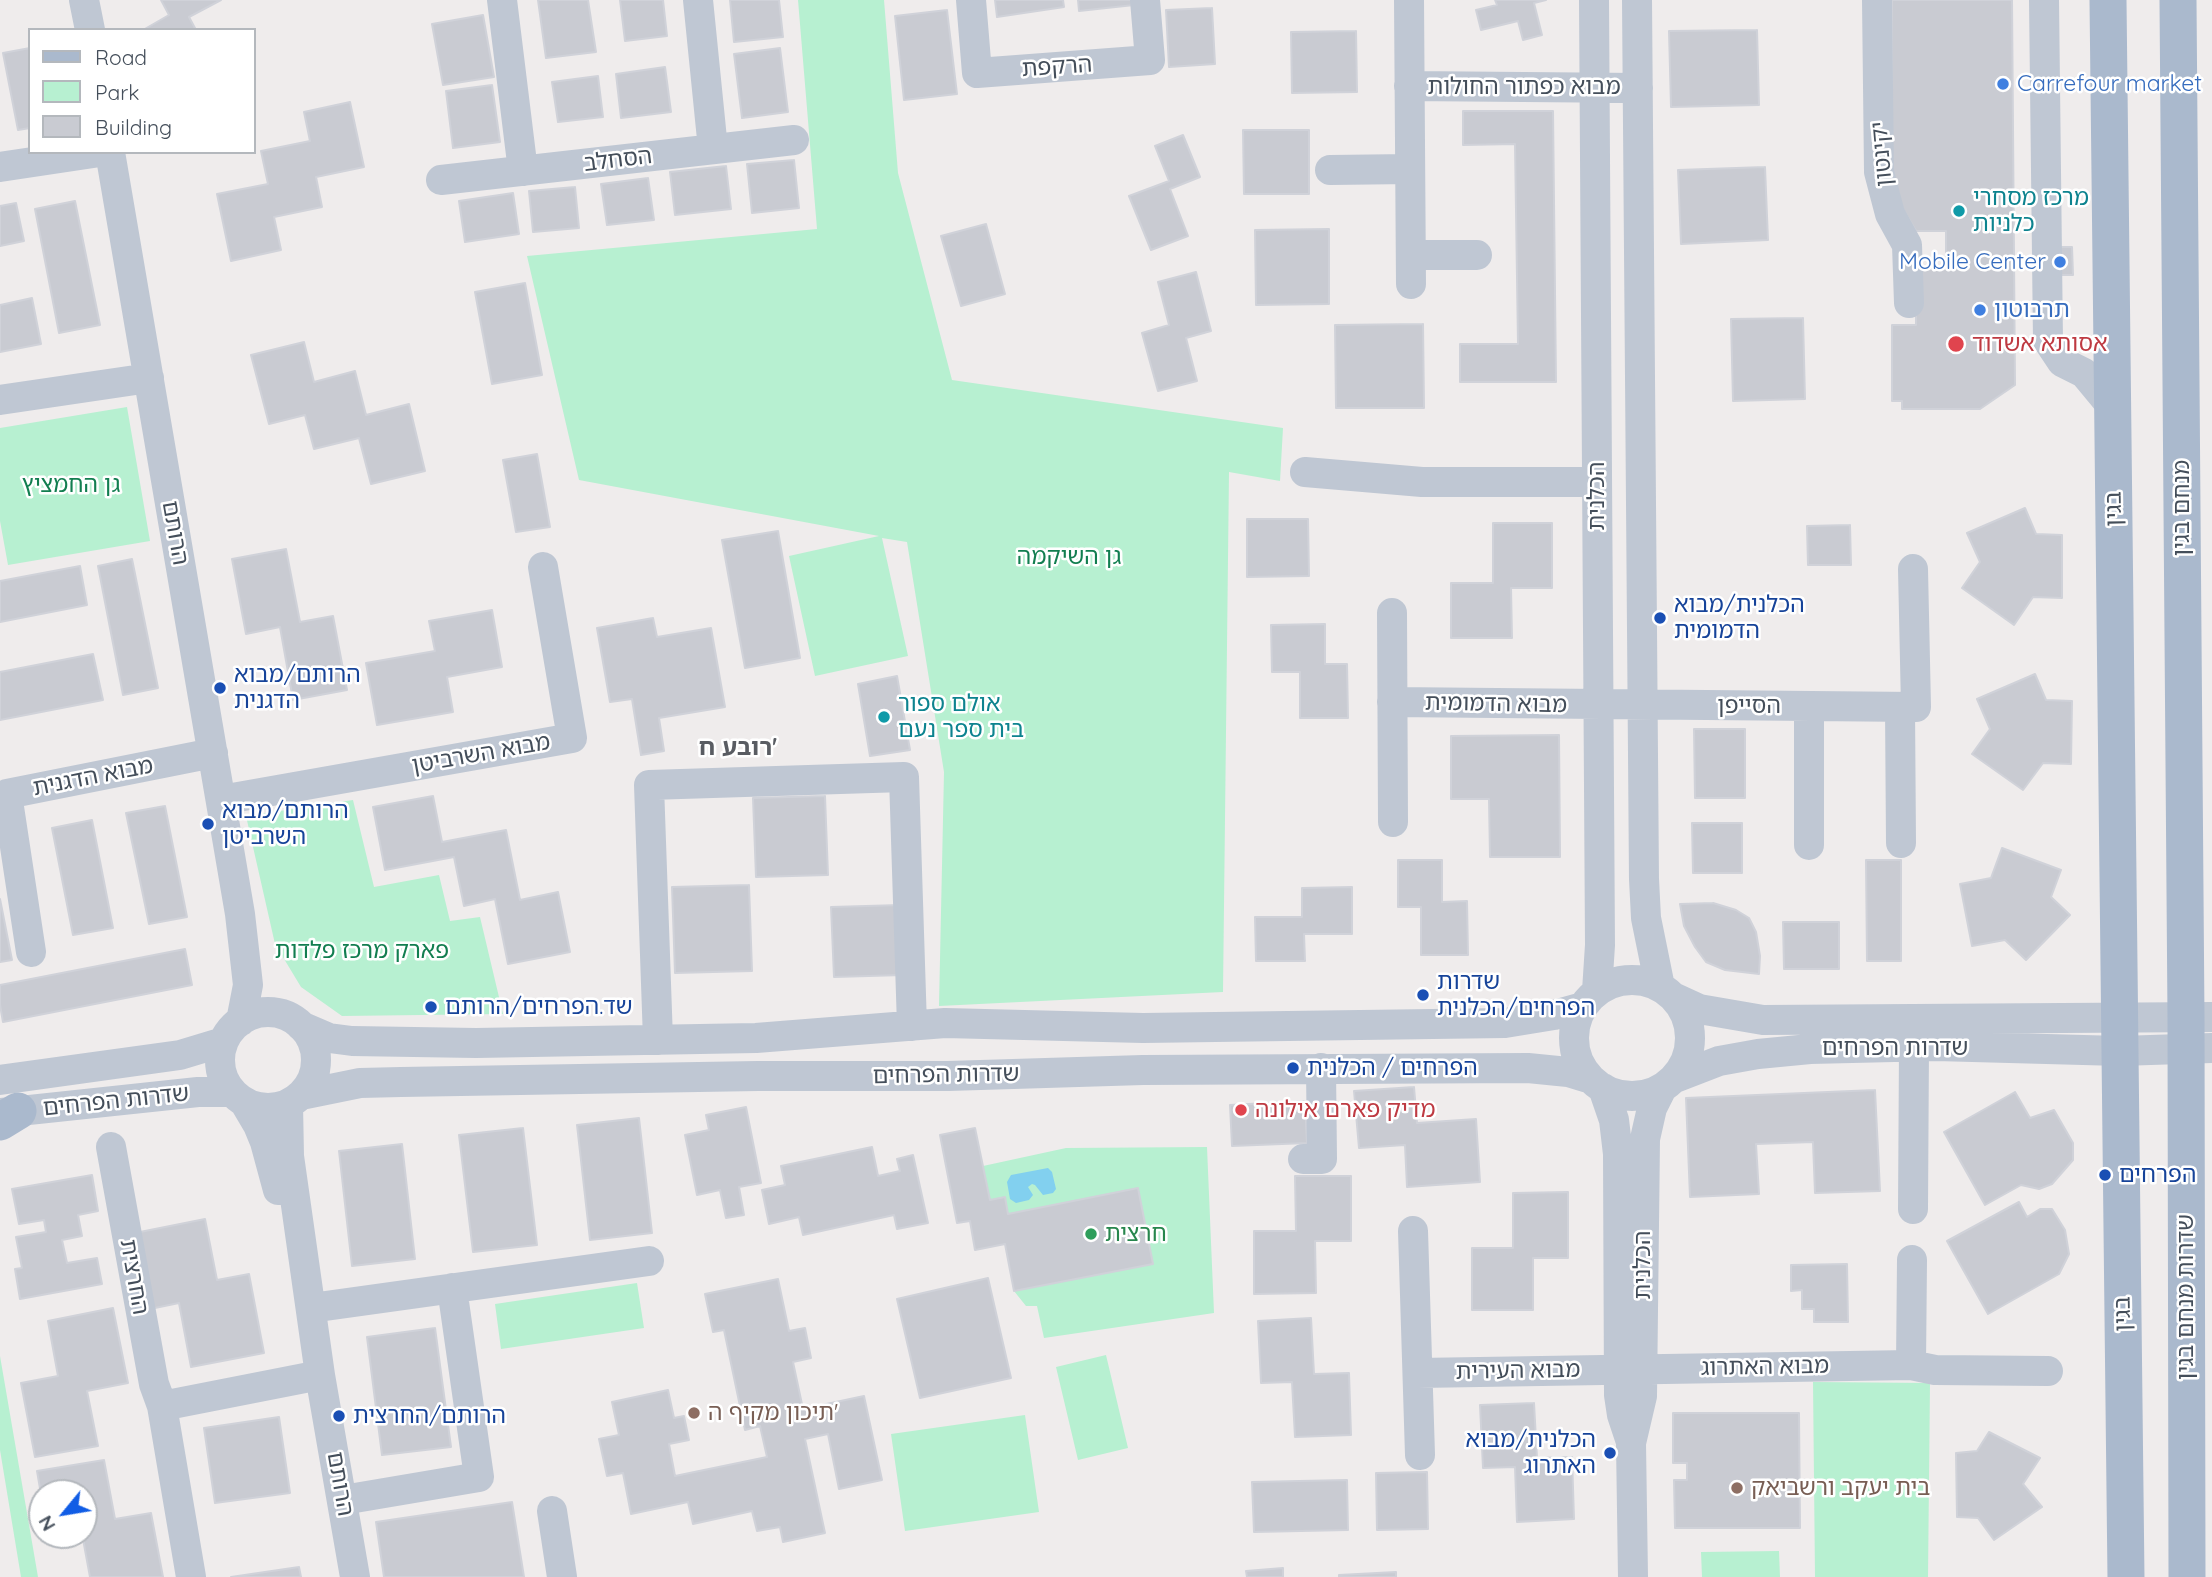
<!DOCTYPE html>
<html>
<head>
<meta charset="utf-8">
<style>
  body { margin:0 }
  #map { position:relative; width:2212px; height:1577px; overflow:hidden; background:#efecec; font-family:Quicksand,sans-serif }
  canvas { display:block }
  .legend { position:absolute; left:28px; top:28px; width:228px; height:126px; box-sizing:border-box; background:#fff; border:2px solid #b4b8bd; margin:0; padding:9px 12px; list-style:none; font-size:21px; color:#444e5a }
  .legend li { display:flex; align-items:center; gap:14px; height:35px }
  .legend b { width:35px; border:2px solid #b4b8bd }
  .north { position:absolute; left:28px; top:1479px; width:70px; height:70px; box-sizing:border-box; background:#fff; border:2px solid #b4b8bd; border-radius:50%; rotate:240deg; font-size:19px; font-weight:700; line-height:28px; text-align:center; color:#444e5a }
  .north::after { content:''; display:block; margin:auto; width:24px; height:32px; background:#115de5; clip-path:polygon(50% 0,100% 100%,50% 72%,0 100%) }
</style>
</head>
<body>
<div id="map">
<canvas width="2212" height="1577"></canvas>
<ul class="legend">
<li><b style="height:9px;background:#aab9cd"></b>Road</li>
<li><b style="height:19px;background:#b7f0d1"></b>Park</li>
<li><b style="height:19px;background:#c9cbd2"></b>Building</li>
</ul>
<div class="north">N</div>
</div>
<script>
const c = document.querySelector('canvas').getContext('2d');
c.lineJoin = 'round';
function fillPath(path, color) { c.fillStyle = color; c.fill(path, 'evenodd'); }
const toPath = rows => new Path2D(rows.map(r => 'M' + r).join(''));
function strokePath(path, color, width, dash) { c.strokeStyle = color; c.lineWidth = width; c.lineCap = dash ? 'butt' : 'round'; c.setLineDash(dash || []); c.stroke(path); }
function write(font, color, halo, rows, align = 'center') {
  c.font = font + ' Quicksand,"Noto Sans Hebrew",sans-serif'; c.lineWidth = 5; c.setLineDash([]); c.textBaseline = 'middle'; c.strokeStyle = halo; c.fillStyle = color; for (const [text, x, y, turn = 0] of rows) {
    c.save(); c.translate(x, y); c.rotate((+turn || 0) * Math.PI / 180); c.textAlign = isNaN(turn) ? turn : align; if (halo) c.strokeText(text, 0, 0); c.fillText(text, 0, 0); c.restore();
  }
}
fillPath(toPath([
  [798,0,884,0,898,173,952,380,1283,428,1280,481,1229,472,1223,992,939,1006,944,772,907,542,882,538,908,656,815,676,789,556,879,536,579,480,527,256,817,229],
  [127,407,150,541,8,565,0,521,0,428],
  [353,800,374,887,439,875,450,921,480,917,503,1014,342,1016,301,987,275,944,246,816],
  [975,1128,983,1166,1066,1148,1207,1147,1214,1313,1044,1338,1037,1306,1026,1306,1014,1291,1005,1244,975,1250,970,1221,957,1223,940,1135],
  [637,1283,644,1328,501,1349,495,1304],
  [1106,1355,1128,1448,1078,1460,1056,1367],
  [0,1356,38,1577,21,1577,0,1450],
  [1813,1382,1930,1383,1928,1577,1815,1577],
  [1025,1415,1039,1512,905,1531,891,1434],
  [1779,1551,1780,1577,1702,1577,1701,1552]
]), '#b7f0d1');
fillPath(toPath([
  [1048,1168,1052,1172,1056,1189,1053,1193,1043,1195,1035,1185,1032,1184,1028,1187,1033,1195,1029,1200,1016,1203,1010,1199,1007,1182,1011,1175]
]), '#82d0ef');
const building = toPath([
  [161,0,221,0,189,17,196,30,143,30,169,15,161,0],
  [538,0,588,0,596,52,546,58,538,0],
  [620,0,663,0,667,36,625,41,620,0],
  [730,0,779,0,783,37,734,42,730,0],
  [995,0,1063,0,1064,7,997,17,995,0],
  [1078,0,1134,0,1134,5,1079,11,1078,0],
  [1495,0,1546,0,1534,3,1542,35,1523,40,1518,21,1481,30,1476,10,1497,5,1495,0],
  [1892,0,2012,0,2015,385,1980,409,1902,409,1902,401,1892,401,1892,325,1916,325,1916,269,1946,269,1946,231,1916,231,1892,191,1892,0],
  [1212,8,1215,64,1169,67,1166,10,1212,8],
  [947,10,957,94,904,100,895,16,947,10],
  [483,15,494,77,443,85,432,24,483,15],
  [1757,30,1759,105,1671,107,1669,31,1757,30],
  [1356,31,1357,92,1292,93,1291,32,1356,31],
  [30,48,30,128,18,130,3,53,30,48],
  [780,48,788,112,742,118,734,54,780,48],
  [665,67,671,112,621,118,616,74,665,67],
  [598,76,603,117,558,122,552,82,598,76],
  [492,85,500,142,453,148,446,91,492,85],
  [350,102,364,167,316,177,322,207,274,217,281,250,231,261,217,194,268,184,261,151,310,141,304,112,350,102],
  [1463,111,1553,111,1556,382,1460,382,1460,344,1518,344,1515,144,1463,145,1463,111],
  [1243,130,1309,130,1309,194,1244,194,1243,130],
  [1183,135,1200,177,1170,189,1188,236,1151,250,1129,196,1169,181,1155,146,1183,135],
  [794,160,799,208,752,213,747,164,794,160],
  [726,166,731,209,675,215,670,172,726,166],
  [1765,167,1768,240,1681,244,1678,170,1765,167],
  [648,178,654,220,607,225,601,184,648,178],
  [575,187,579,228,533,232,529,191,575,187],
  [513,193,519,234,465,242,459,201,513,193],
  [75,201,100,325,59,333,35,209,75,201],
  [16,203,24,241,0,246,0,206,16,203],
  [986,224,1005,294,961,306,941,236,986,224],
  [1329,229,1329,304,1256,305,1255,230,1329,229],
  [2048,247,2072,247,2073,275,2048,275,2048,247],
  [1196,272,1211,331,1186,338,1197,381,1158,391,1142,333,1169,325,1158,282,1196,272],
  [525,283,542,375,492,384,475,292,525,283],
  [32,298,41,344,0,352,0,305,32,298],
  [1803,318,1805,399,1733,401,1731,319,1803,318],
  [1423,324,1424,408,1336,408,1335,325,1423,324],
  [304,342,314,382,355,371,366,415,409,404,425,471,371,484,359,438,314,449,305,415,269,424,251,355,304,342],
  [537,454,550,527,516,532,503,460,537,454],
  [2025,508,2036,534,2062,535,2062,598,2033,597,2014,625,1962,588,1980,562,1967,533,2025,508],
  [1247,519,1308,519,1309,576,1247,577,1247,519],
  [1493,523,1552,523,1552,588,1511,588,1512,638,1451,638,1451,583,1493,583,1493,523],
  [1850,525,1851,565,1808,565,1807,526,1850,525],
  [778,531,800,658,745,668,722,540,778,531],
  [286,549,300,622,333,616,347,690,293,700,280,627,246,634,232,559,286,549],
  [132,559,158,688,123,695,98,566,132,559],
  [80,566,87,605,0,622,0,581,80,566],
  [492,610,502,667,447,677,453,712,377,725,366,663,435,651,429,621,492,610],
  [653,618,657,637,711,628,725,707,659,718,664,751,641,755,632,699,610,702,597,628,653,618],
  [1325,624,1325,664,1347,664,1348,718,1300,718,1300,672,1272,672,1271,625,1325,624],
  [93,654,103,700,0,720,0,672,93,654],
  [2035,674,2046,700,2072,701,2071,764,2043,763,2023,790,1972,754,1990,729,1977,699,2035,674],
  [897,676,910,750,870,756,858,684,897,676],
  [1694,729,1745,729,1745,798,1695,798,1694,729],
  [1559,735,1560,857,1490,857,1489,799,1451,799,1451,736,1559,735],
  [433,796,442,842,506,830,520,900,558,892,570,952,508,964,495,899,464,906,454,857,385,870,373,807,433,796],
  [825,796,828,875,756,877,753,798,825,796],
  [165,806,187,917,149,924,126,813,165,806],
  [92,820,113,928,73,935,52,828,92,820],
  [1692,823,1742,823,1742,873,1693,873,1692,823],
  [2002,848,2061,870,2051,897,2070,915,2026,960,2005,940,1972,946,1960,884,1991,878,2002,848],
  [1398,860,1442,860,1442,902,1467,901,1468,955,1421,955,1421,907,1398,907,1398,860],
  [1866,860,1901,860,1901,961,1867,961,1866,860],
  [749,885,752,971,675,973,672,887,749,885],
  [1352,887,1352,934,1304,934,1305,961,1256,961,1255,917,1302,917,1302,888,1352,887],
  [0,899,12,960,0,962,0,899],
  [1713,903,1736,910,1749,918,1756,932,1760,956,1759,974,1725,970,1706,962,1695,947,1684,926,1680,904,1713,903],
  [901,905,903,975,834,977,831,907,901,905],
  [1783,922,1839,922,1839,969,1784,969,1783,922],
  [185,949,192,985,3,1022,0,1005,0,985,185,949],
  [1414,1087,1417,1123,1476,1119,1480,1182,1407,1187,1405,1145,1359,1148,1354,1091,1414,1087],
  [1875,1090,1880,1191,1815,1193,1813,1142,1756,1144,1759,1194,1690,1197,1686,1098,1875,1090],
  [2015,1092,2030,1118,2054,1110,2073,1143,2073,1160,2052,1184,2039,1189,2021,1185,1985,1205,1944,1132,2015,1092],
  [1305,1101,1307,1143,1232,1146,1230,1105,1305,1101],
  [746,1107,761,1183,739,1187,744,1215,726,1218,720,1190,697,1195,685,1135,709,1130,706,1115,746,1107],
  [639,1118,652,1233,590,1240,577,1125,639,1118],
  [523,1128,537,1245,473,1252,459,1135,523,1128],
  [975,1128,990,1200,1005,1197,1008,1214,1138,1188,1153,1264,1014,1291,1005,1244,975,1250,970,1221,957,1223,940,1135,975,1128],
  [402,1144,415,1259,352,1266,339,1151,402,1144],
  [872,1147,878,1176,900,1171,897,1159,913,1155,928,1223,897,1229,894,1215,803,1235,799,1217,769,1224,762,1190,785,1185,781,1166,872,1147],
  [92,1175,98,1211,78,1215,82,1236,62,1240,67,1263,97,1258,102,1284,20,1299,15,1269,22,1268,16,1237,46,1232,44,1220,19,1224,12,1189,92,1175],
  [1295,1176,1351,1176,1351,1241,1315,1241,1316,1293,1254,1294,1254,1231,1296,1231,1295,1176],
  [1568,1192,1568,1258,1533,1258,1533,1310,1472,1310,1472,1248,1513,1248,1513,1193,1568,1192],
  [2019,1202,2027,1217,2040,1209,2052,1209,2065,1230,2069,1254,2059,1274,1988,1314,1947,1241,2019,1202],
  [205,1219,217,1280,249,1274,264,1353,191,1367,179,1303,150,1309,135,1233,205,1219],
  [1847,1264,1848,1322,1814,1322,1814,1309,1802,1309,1802,1290,1791,1291,1791,1265,1847,1264],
  [988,1278,1011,1378,920,1398,897,1299,988,1278],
  [778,1279,789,1331,805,1328,811,1358,793,1362,803,1409,864,1396,882,1480,839,1489,828,1434,805,1439,825,1533,783,1542,780,1527,757,1531,752,1511,693,1524,688,1502,631,1514,623,1473,607,1476,599,1439,619,1435,612,1402,668,1390,674,1418,684,1416,689,1440,669,1444,675,1476,767,1457,760,1426,745,1430,724,1330,713,1332,705,1294,778,1279],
  [113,1308,128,1383,87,1391,98,1446,35,1457,21,1383,58,1376,48,1321,113,1308],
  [1311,1318,1314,1374,1349,1373,1351,1435,1295,1437,1292,1382,1261,1383,1258,1321,1311,1318],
  [435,1328,451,1447,382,1455,367,1337,435,1328],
  [1534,1403,1537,1458,1572,1457,1574,1519,1517,1522,1515,1467,1483,1468,1480,1405,1534,1403],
  [1673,1413,1799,1413,1800,1528,1675,1528,1674,1480,1687,1480,1687,1463,1673,1463,1673,1413],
  [279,1417,290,1493,215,1503,204,1428,279,1417],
  [1989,1432,2040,1458,2023,1484,2042,1507,1994,1540,1978,1518,1957,1517,1956,1453,1977,1451,1989,1432],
  [104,1460,115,1519,151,1513,163,1577,90,1577,83,1539,50,1544,48,1535,84,1535,84,1493,42,1493,42,1500,37,1471,104,1460],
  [1427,1472,1428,1529,1377,1530,1376,1473,1427,1472],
  [1347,1480,1348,1530,1254,1532,1252,1482,1347,1480],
  [512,1502,524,1577,384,1577,376,1522,512,1502],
  [299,1567,301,1577,231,1577,299,1567],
  [1283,1568,1283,1577,1247,1577,1246,1571,1283,1568],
  [1396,1572,1396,1577,1339,1577,1339,1575,1396,1572]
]);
fillPath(building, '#c9cbd2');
strokePath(building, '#d0d2d9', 2);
strokePath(toPath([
  [84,0,90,30],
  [502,0,523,171],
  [698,0,713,149],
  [971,0,977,73,1150,60,1145,0],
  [1409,0,1411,284],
  [1594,0,1600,945,1597,991],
  [1637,0,1644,879,1646,918,1660,987],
  [1877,0,1879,172,1890,214,1907,245,1909,303],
  [2044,0,2048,341,2062,362,2084,373,2113,408],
  [1409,86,1638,88],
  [110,152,240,914,248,985,241,1021],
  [0,167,100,152],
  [1330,170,1410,169],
  [441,180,794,140],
  [1411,255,1477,255],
  [0,400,149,378],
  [1305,472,1422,482,1597,482],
  [1392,613,1393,822],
  [1392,702,1916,707,1913,569],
  [1809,706,1809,845],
  [1900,707,1901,843],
  [221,800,572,738,543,567],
  [31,952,7,794,213,753],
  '1574 1038a58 58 0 1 1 116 0a58 58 0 1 1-116 0Z',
  [1675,998,1699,1009,1763,1020,2212,1017],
  '220 1060a48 48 0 1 1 96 0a48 48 0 1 1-96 0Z',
  [301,1026,329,1038,352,1041,476,1043,756,1038,945,1023,1143,1028,1505,1023,1554,1015,1583,1007],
  [658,1040,649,785,904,777,912,1026],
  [1675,1078,1719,1061,1758,1054,1810,1049,1936,1046,2120,1051,2212,1048],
  [0,1080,180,1055,223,1042],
  [1603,1088,1614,1120,1618,1154,1619,1395,1622,1415,1630,1439],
  [301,1095,360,1083,401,1082,758,1076,948,1076,1143,1070,1528,1068,1568,1072,1591,1079],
  [245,1103,258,1125,265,1142,278,1190],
  [288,1104,289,1156,320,1375,355,1577],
  [0,1113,198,1092,232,1092],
  [111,1147,154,1384,162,1406],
  [1303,1159,1322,1159,1321,1068],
  [1913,1209,1914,1047],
  [1413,1231,1420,1455],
  [311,1308,649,1261],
  [1911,1365,1912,1260],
  [1418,1373,1911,1365,1935,1370,2048,1371],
  [343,1500,479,1477,452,1288],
  [552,1511,562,1577],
  [191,1577,162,1406,320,1375],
  [1633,1577,1631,1443,1642,1396,1645,1139,1652,1108,1662,1088]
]), '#bfc7d3', 30);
strokePath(toPath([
  [2108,0,2126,1577],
  [2178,0,2186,1017,2187,1577],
  [0,1122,18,1111]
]), '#aab9cd', 37);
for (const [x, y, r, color] of [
  [2003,84,7,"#3f7fe0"],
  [1959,211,7,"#0f9aa8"],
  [2060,262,7,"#3f7fe0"],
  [1980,310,7,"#3f7fe0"],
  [1956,344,9,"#e0444e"],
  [1660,618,7,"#1a4fb4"],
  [220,688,7,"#1a4fb4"],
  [884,717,7,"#0f9aa8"],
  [208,824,7,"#1a4fb4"],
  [1423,995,7,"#1a4fb4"],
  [431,1007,7,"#1a4fb4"],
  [1293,1068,7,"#1a4fb4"],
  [1241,1110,7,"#e0444e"],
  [2105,1175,7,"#1a4fb4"],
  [1091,1234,7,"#2e9e5b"],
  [694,1413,7,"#8d6e63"],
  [339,1416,7,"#1a4fb4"],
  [1610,1453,7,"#1a4fb4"],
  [1737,1488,7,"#8d6e63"]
]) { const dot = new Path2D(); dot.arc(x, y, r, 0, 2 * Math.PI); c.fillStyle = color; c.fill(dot); strokePath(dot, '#fff', 2.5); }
write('23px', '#444e5a', '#fff', [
  ["הרקפת",1057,67,-4],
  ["מבוא כפתור החולות",1524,87],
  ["יקינטון",1882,154,-95],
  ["הסחלב",618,160,-7],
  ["הכלנית",1597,496,-90],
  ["מנחם בגין",2182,508,-90],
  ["בגין",2114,509,-91],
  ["הרותם",175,533,80],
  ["מבוא הדמומית",1496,704,1],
  ["הסייפן",1749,706],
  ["מבוא השרביטן",481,754,-10],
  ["מבוא הדגנית",93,777,-11],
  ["שדרות הפרחים",1895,1048],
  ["שדרות הפרחים",946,1075,-1],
  ["שדרות הפרחים",116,1101,-6],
  ["הכלנית",1643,1265,-90],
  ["החרצית",134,1277,80],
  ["שדרות מנחם בגין",2186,1297,-90],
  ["בגין",2123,1314,-91],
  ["מבוא האתרוג",1765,1367,-1],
  ["מבוא העירית",1518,1371,-1],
  ["הרותם",340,1484,80]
]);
write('23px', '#366cbe', '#fff', [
  ["Carrefour market",2017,84],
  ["Mobile Center",2046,262,"right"],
  ["תרבוטון",1994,310]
], 'left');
write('23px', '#0d838f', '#fff', [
  ["מרכז מסחרי",1973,198],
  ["כלניות",1973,224],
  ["אולם ספור",898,704],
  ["בית ספר נעם",898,730]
], 'left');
write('23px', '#be3a42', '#fff', [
  ["אסותא אשדוד",1972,344],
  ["מדיק פארם אילונה",1255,1110]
], 'left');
write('23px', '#127e50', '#fff', [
  ["גן החמציץ",71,485],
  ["גן השיקמה",1069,557],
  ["פארק מרכז פלדות",362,951]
]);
write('23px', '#164399', '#fff', [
  ["הכלנית/מבוא",1674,605],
  ["הדמומית",1674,631],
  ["הרותם/מבוא",234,675],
  ["הדגנית",234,701],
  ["הרותם/מבוא",222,811],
  ["השרביטן",222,837],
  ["שדרות",1437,982],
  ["הפרחים/הכלנית",1437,1008],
  ["שד.הפרחים/הרותם",445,1007],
  ["הפרחים / הכלנית",1307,1068],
  ["הפרחים",2119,1175],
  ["הרותם/החרצית",353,1416],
  ["הכלנית/מבוא",1596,1440,"right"],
  ["האתרוג",1596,1466,"right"]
], 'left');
write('23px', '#27864d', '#fff', [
  ["חרצית",1105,1234]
], 'left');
write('23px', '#785e54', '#fff', [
  ["תיכון מקיף ה'",708,1413],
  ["בית יעקב ורשביאק",1751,1488]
], 'left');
write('bold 24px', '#595c62', '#fff', [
  ["רובע ח'",738,748]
]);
</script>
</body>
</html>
